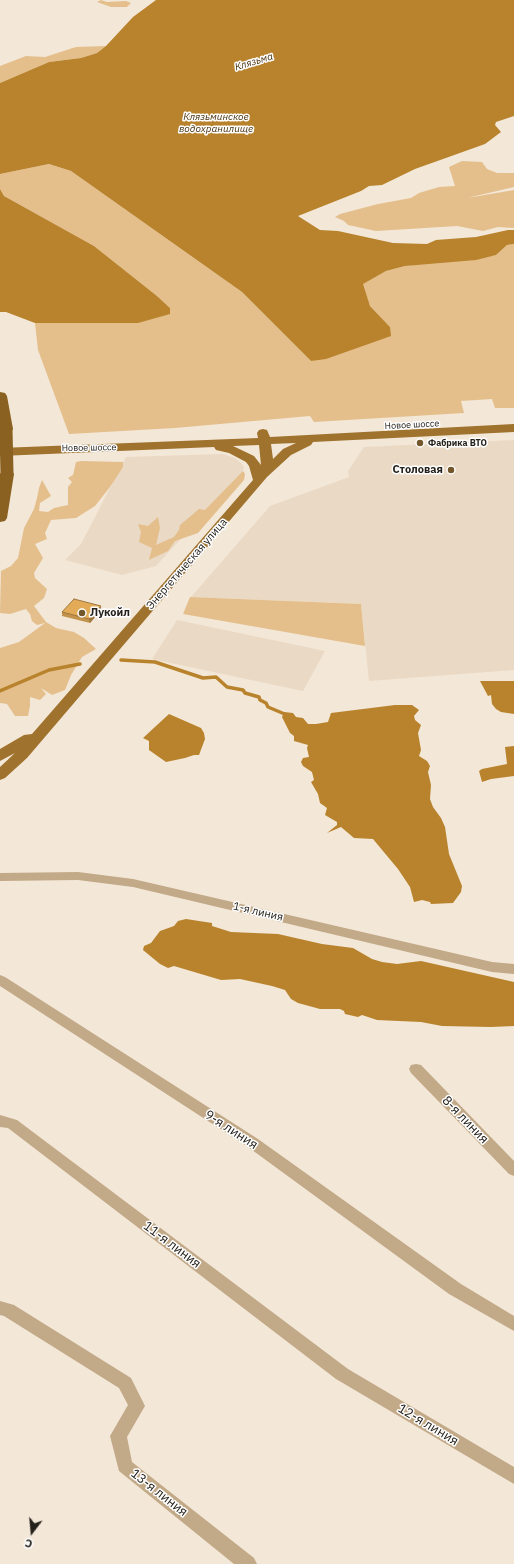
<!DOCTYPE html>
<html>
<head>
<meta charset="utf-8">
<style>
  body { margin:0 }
  #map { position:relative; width:514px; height:1564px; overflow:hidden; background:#f3e7d7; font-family:"IBM Plex Sans",sans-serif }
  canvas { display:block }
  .north { position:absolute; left:12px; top:1512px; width:40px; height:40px; -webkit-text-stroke:3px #fff; paint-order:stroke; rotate:196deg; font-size:11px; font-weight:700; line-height:16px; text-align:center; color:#24201a }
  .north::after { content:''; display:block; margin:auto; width:14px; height:18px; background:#24201a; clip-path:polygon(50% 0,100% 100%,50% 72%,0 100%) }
</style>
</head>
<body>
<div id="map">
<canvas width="514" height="1564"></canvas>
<div class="north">С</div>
</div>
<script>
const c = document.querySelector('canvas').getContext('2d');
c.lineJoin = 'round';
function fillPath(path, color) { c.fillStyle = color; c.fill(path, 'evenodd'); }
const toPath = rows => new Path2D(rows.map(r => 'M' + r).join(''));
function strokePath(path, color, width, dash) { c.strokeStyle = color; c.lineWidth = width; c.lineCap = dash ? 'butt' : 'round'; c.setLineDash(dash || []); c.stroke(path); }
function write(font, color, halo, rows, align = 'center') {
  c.font = font + ' "IBM Plex Sans",sans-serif'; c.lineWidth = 3; c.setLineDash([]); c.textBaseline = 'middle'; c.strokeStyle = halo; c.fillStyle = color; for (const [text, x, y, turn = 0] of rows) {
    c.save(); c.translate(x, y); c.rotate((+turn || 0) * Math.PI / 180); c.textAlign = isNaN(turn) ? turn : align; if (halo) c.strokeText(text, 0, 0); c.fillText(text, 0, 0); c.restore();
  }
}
fillPath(toPath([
  [514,440,514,670,369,681,361,604,191,597,270,506,349,477,348,471,364,447],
  [223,454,235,458,241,463,244,467,243,471,156,566,122,575,65,560,81,544,126,457],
  [177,620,325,651,303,691,152,659]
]), '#ead9c4');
fillPath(toPath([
  [101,0,107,2,126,1,131,3,127,7,111,7,97,2],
  [106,46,97,53,81,58,49,62,0,83,0,66,26,56,45,57,76,47],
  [462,161,482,162,487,169,497,173,514,173,514,187,467,198,514,190,514,228,498,227,483,231,457,226,376,231,348,225,344,221,335,217,340,214,378,204,411,198,419,193,439,187,455,186,449,167],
  [49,164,71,171,242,292,311,361,390,327,370,306,362,284,386,271,405,266,496,255,507,245,514,244,514,408,495,408,492,399,461,401,464,413,314,422,310,416,175,428,69,434,38,350,35,323,138,323,170,308,157,296,94,246,4,196,0,189,0,174],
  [81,461,123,462,123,467,110,487,95,506,76,518,51,520,45,533,47,539,35,544,43,558,34,573,35,578,47,589,44,598,34,606,46,622,56,628,74,632,84,638,96,649,82,657,71,675,65,690,52,695,41,688,46,694,40,700,30,697,30,706,28,716,15,716,7,704,0,703,0,648,19,642,45,623,37,625,32,621,30,614,26,609,10,614,0,613,1,571,11,566,18,558,24,528,34,509,37,498,39,488,42,480,51,496,40,503,39,511,48,512,54,508,68,505,68,487,72,482,68,478,73,475,76,462],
  [243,471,245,474,244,480,198,533,175,541,168,551,149,560,152,548,139,542,141,532,138,524,148,526,158,517,160,528,156,545,174,537,179,530,180,525,199,509,205,510],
  [190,597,361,604,365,646,183,614]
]), '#e4bf8c');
fillPath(toPath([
  [156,0,514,0,514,116,496,122,495,125,501,132,485,144,415,169,382,185,369,186,361,191,298,216,320,230,338,231,393,243,427,244,436,240,476,237,508,230,514,230,514,244,507,245,496,255,476,260,405,266,386,271,363,284,370,306,390,327,391,336,326,359,311,361,242,292,71,171,49,164,0,174,0,83,49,62,81,58,97,53,106,46,133,17],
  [0,189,4,196,94,246,157,296,170,308,170,314,138,323,35,323,6,312,0,312],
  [480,681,514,681,514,714,501,712,496,709,492,704,491,695,488,696],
  [395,705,412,705,419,710,414,716,415,720,421,725,418,733,421,750,419,756,427,761,430,766,428,772,431,785,430,799,433,807,441,818,445,827,449,854,462,886,461,892,453,903,431,904,430,902,422,900,414,902,410,887,398,869,373,839,354,838,341,827,327,833,337,825,337,822,325,815,327,808,320,803,318,794,311,782,314,780,312,772,303,766,301,762,303,758,309,757,307,748,308,745,294,741,294,736,290,733,282,717,284,712,293,713,296,717,303,718,308,724,316,724,328,722,331,713],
  [169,714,201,728,204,733,205,739,199,755,194,755,185,758,166,762,149,750,149,741,143,738],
  [514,746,514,776,491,779,482,782,479,771,482,769,507,764,505,747],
  [186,919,212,923,212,926,231,932,278,934,322,944,353,948,372,959,382,962,397,964,421,961,514,982,514,1026,491,1027,442,1026,421,1022,377,1020,362,1015,358,1017,345,1014,344,1011,340,1009,320,1009,298,1003,291,999,285,990,272,986,240,979,221,980,174,966,168,968,160,964,143,950,144,946,151,943,160,931,174,926,178,921]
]), '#b8832c');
strokePath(toPath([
  [121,660,155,662,203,678,216,677,227,687,243,690,245,693,259,697,260,700,266,703,268,707,287,715],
  [0,691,49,670,80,664]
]), '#b8832c', 3.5);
fillPath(toPath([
  [78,872,133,879,492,962,514,964,514,974,492,972,133,887,78,880,0,881,0,873,78,872],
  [0,975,5,977,258,1139,461,1284,514,1316,514,1331,449,1294,248,1147,0,986,0,975],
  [416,1064,421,1065,514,1161,514,1176,509,1174,411,1073,409,1069,411,1065,416,1064],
  [0,1115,17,1120,348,1369,514,1467,514,1484,336,1379,8,1128,0,1127,0,1115],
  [0,1301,14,1305,131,1378,145,1406,127,1437,132,1462,254,1558,257,1564,234,1564,119,1471,110,1436,128,1405,119,1388,4,1316,0,1315,0,1301]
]), '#c2a988');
fillPath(toPath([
  [514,424,514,432,313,442,311,445,291,455,267,477,27,758,5,778,0,780,0,767,15,753,0,761,0,749,24,735,32,734,253,480,249,466,246,462,229,453,216,450,214,447,0,456,0,448,258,438,257,433,259,430,263,429,267,430,270,437,514,424],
  [296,443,283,449,273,459,271,444,296,443],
  [259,445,261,465,254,456,233,446,259,445]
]), '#9f722d');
fillPath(toPath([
  [0,392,5,393,7,396,13,429,11,432,6,433,0,430,0,392],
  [7,470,12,471,14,474,7,518,5,521,0,522,0,474,2,471,7,470]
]), '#8a6120');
strokePath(toPath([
  [6,429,7,474]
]), '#8a6120', 13);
fillPath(toPath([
  [101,610,90,623,62,616,62,612]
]), '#c3934c');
fillPath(toPath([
  [101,606,101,610,90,623,89,619]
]), '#9f783e');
const building = toPath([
  [74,599,101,606,89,619,62,612,74,599]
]);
fillPath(building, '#e3ab58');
strokePath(building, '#9f783e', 1);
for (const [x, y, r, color] of [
  [420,443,4,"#73562a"],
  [451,470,4,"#73562a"],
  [82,613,4,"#73562a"]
]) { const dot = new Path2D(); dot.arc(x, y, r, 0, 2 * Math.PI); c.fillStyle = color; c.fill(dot); strokePath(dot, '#fff', 1.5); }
write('9px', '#24201a', '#fff', [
  ["Новое шоссе",412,425,-3],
  ["Новое шоссе",89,448,-1]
]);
write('bold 9px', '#24201a', '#fff', [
  ["Фабрика ВТО",428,443]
], 'left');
write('italic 10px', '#462f0b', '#fff', [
  ["Клязьма",254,62,-17],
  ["Клязьминское",216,117],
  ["водохранилище",216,129]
]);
write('bold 11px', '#24201a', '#fff', [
  ["Столовая",443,470],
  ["Лукойл",90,613,"left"]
], 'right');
write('11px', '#24201a', '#fff', [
  ["Энергетическая улица",187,564,-49],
  ["1-я линия",258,912,13]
]);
write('13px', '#24201a', '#fff', [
  ["8-я линия",465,1120,46],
  ["9-я линия",231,1130,33],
  ["11-я линия",172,1245,37],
  ["12-я линия",428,1425,31],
  ["13-я линия",159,1493,38]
]);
</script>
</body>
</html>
